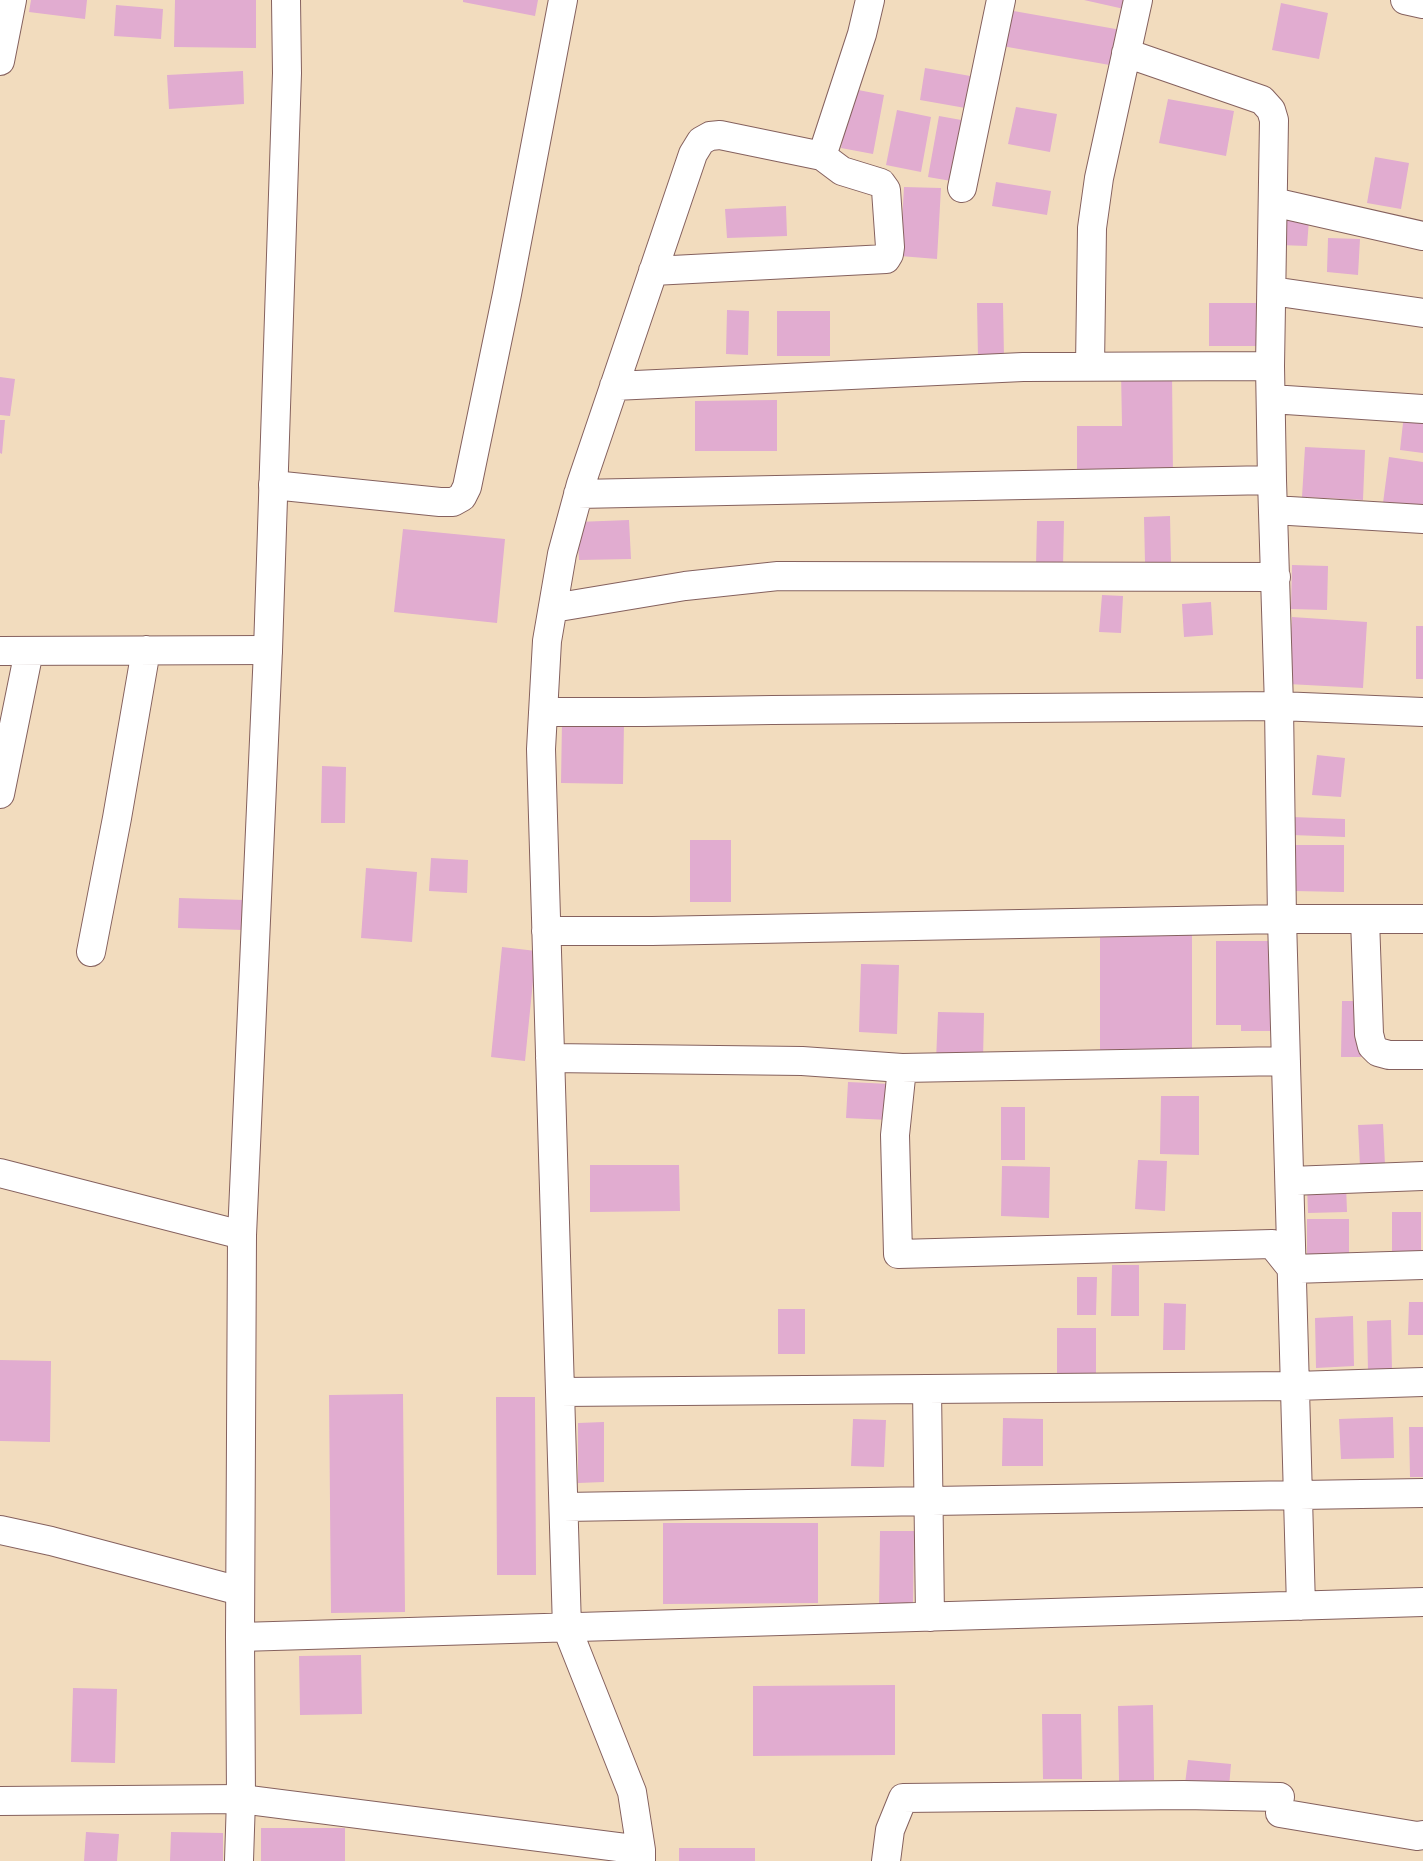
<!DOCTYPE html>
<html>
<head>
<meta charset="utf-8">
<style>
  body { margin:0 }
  canvas { display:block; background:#f2dcbe }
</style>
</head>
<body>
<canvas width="1423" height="1861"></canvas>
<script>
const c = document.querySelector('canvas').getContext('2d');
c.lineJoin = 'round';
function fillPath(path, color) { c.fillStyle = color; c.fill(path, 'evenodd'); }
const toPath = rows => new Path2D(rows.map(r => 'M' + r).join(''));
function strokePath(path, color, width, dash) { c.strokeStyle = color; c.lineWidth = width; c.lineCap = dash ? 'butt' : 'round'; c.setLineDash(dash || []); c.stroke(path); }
fillPath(toPath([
  [31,0,87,0,85,19,29,12],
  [175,0,256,0,256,48,174,47],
  [463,0,538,0,535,16,463,2],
  [1084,0,1125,0,1124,9],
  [1281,3,1328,13,1319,59,1272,50],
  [116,5,163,9,161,39,114,36],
  [1008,10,1127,31,1121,67,1002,46],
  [925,68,976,77,971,109,920,100],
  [243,71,244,104,169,109,167,75],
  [853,89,884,95,873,154,841,148],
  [1168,99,1234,111,1226,156,1159,143],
  [1016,107,1057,114,1050,152,1008,144],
  [897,110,931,117,921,172,886,165],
  [939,116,967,121,957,182,928,177],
  [1375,157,1409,163,1401,209,1367,203],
  [996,182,1051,191,1047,215,992,206],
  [904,187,941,188,937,259,900,256],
  [786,206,787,236,727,238,725,209],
  [1281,219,1309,220,1307,246,1279,245],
  [1328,238,1360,239,1358,275,1327,272],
  [977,303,1003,303,1004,358,978,359],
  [1209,303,1260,303,1260,346,1209,346],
  [727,310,749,311,748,355,726,354],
  [777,311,830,311,830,356,777,356],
  [1172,370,1173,478,1077,479,1077,426,1122,426,1121,371],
  [0,377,15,379,10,416,0,415],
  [777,400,777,451,695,451,695,401],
  [1404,414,1423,416,1423,453,1400,450],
  [0,420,5,420,2,454,0,453],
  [1305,447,1365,450,1363,500,1302,497],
  [1389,457,1423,462,1423,508,1383,503],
  [1170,516,1171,563,1145,563,1144,517],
  [629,520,631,559,579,560,577,522],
  [1037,521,1064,521,1063,567,1036,566],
  [403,529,505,539,497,623,394,612],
  [1292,565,1328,566,1327,610,1291,609],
  [1102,595,1123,596,1121,633,1099,632],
  [1211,602,1213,635,1184,637,1182,604],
  [1292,617,1367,622,1363,688,1288,684],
  [1416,626,1423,626,1423,679,1416,679],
  [562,721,624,722,623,784,561,783],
  [1317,755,1345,758,1341,797,1312,795],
  [322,766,346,767,345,823,321,823],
  [1292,817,1345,819,1345,837,1292,835],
  [690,840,731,840,731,902,690,902],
  [1295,845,1344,845,1344,892,1294,891],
  [431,858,468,860,467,893,429,891],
  [366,868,417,872,412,942,361,938],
  [179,898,245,900,244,930,178,928],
  [1192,933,1192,1053,1100,1053,1100,934],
  [1216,941,1271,941,1271,1031,1241,1031,1241,1025,1216,1025],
  [502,947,536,951,525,1061,491,1057],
  [861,964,899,965,897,1034,859,1032],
  [1342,1001,1361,1001,1361,1057,1341,1057],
  [938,1012,984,1013,983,1060,936,1061],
  [848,1082,891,1084,889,1120,846,1118],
  [1161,1096,1199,1096,1199,1155,1160,1154],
  [1001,1107,1025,1107,1025,1160,1001,1160],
  [1383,1124,1385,1165,1360,1167,1358,1125],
  [1138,1160,1167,1161,1165,1211,1135,1209],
  [590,1165,679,1165,680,1211,590,1212],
  [1002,1166,1050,1167,1049,1218,1001,1216],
  [1346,1184,1347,1212,1308,1213,1307,1185],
  [1392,1212,1421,1212,1421,1252,1392,1252],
  [1307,1219,1349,1219,1349,1258,1307,1258],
  [1112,1265,1139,1265,1139,1316,1111,1316],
  [1077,1277,1097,1277,1096,1315,1077,1315],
  [1409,1302,1423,1302,1423,1335,1408,1335],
  [1164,1303,1186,1304,1185,1350,1163,1350],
  [778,1309,805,1309,805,1354,778,1354],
  [1353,1316,1354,1366,1316,1368,1315,1318],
  [1391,1320,1392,1371,1368,1372,1367,1321],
  [1057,1328,1096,1328,1096,1380,1057,1380],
  [0,1360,51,1361,50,1442,0,1441],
  [403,1394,405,1612,331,1613,329,1395],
  [496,1397,535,1397,536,1575,497,1575],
  [1393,1417,1394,1458,1341,1459,1339,1419],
  [1003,1418,1043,1419,1043,1466,1002,1466],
  [853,1419,886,1420,884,1467,851,1466],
  [604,1422,604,1482,578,1483,578,1423],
  [1409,1427,1423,1427,1423,1477,1410,1477],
  [663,1523,818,1523,818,1603,663,1604],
  [880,1531,914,1531,913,1609,879,1609],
  [361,1655,362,1714,300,1715,299,1656],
  [895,1685,895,1755,753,1756,753,1686],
  [73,1688,117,1689,115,1763,71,1762],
  [1153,1705,1154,1780,1119,1781,1118,1706],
  [1042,1714,1081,1714,1082,1779,1043,1779],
  [1188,1760,1231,1764,1229,1787,1185,1784],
  [261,1828,345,1828,345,1861,261,1861],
  [86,1832,119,1834,117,1861,84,1861],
  [171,1832,223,1833,223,1861,170,1861],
  [679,1848,755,1848,755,1861,679,1861]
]), '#e1acd0');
const street = toPath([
  [1405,0,1423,4],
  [1126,53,1262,100,1271,110,1274,120,1270,366,1272,480,1279,706,1282,919,1301,1606],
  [0,61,12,0],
  [962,188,1001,0],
  [1273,202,1423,236],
  [653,271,886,259,889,254,890,247,886,190,881,183,842,171,822,156],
  [1272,291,1423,313],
  [1090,366,1092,228,1099,178,1138,0],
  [614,386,1023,367,1270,366],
  [1271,399,1423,409],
  [273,485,440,502,453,502,462,497,467,487,507,294,563,0],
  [578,494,1272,480],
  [1273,510,1423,519],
  [553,608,685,586,778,576,1276,577],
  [0,651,268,650],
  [543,712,644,712,772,710,1279,706,1423,712],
  [0,794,29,651],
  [1365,919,1369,1034,1372,1046,1378,1052,1389,1055,1423,1055],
  [546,931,652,931,1282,919,1423,919],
  [91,952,117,818,146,650],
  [550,1058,802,1061,902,1068,1286,1061],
  [902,1068,895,1135,898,1254,1272,1244,1292,1269,1423,1265],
  [0,1173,242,1235],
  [1290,1181,1423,1176],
  [927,1389,930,1617],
  [560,1392,1295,1386,1423,1382],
  [564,1507,1423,1493],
  [0,1530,51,1541,240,1591],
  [240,1637,1423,1602],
  [0,1801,241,1799,641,1850],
  [1280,1813,1417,1836,1423,1835],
  [641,1861,641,1850,632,1792,567,1628,541,749,547,641,562,554,581,484,693,154,701,141,710,136,720,135,822,156,862,34,870,0],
  [886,1861,890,1830,903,1798,1184,1795,1280,1797]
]);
const secondary = toPath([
  [239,1861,241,1799,240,1637,242,1235,268,650,287,73,286,0]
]);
strokePath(street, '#85615e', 30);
strokePath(secondary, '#85615e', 30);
strokePath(street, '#fff', 28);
strokePath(secondary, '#fff', 28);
</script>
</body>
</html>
